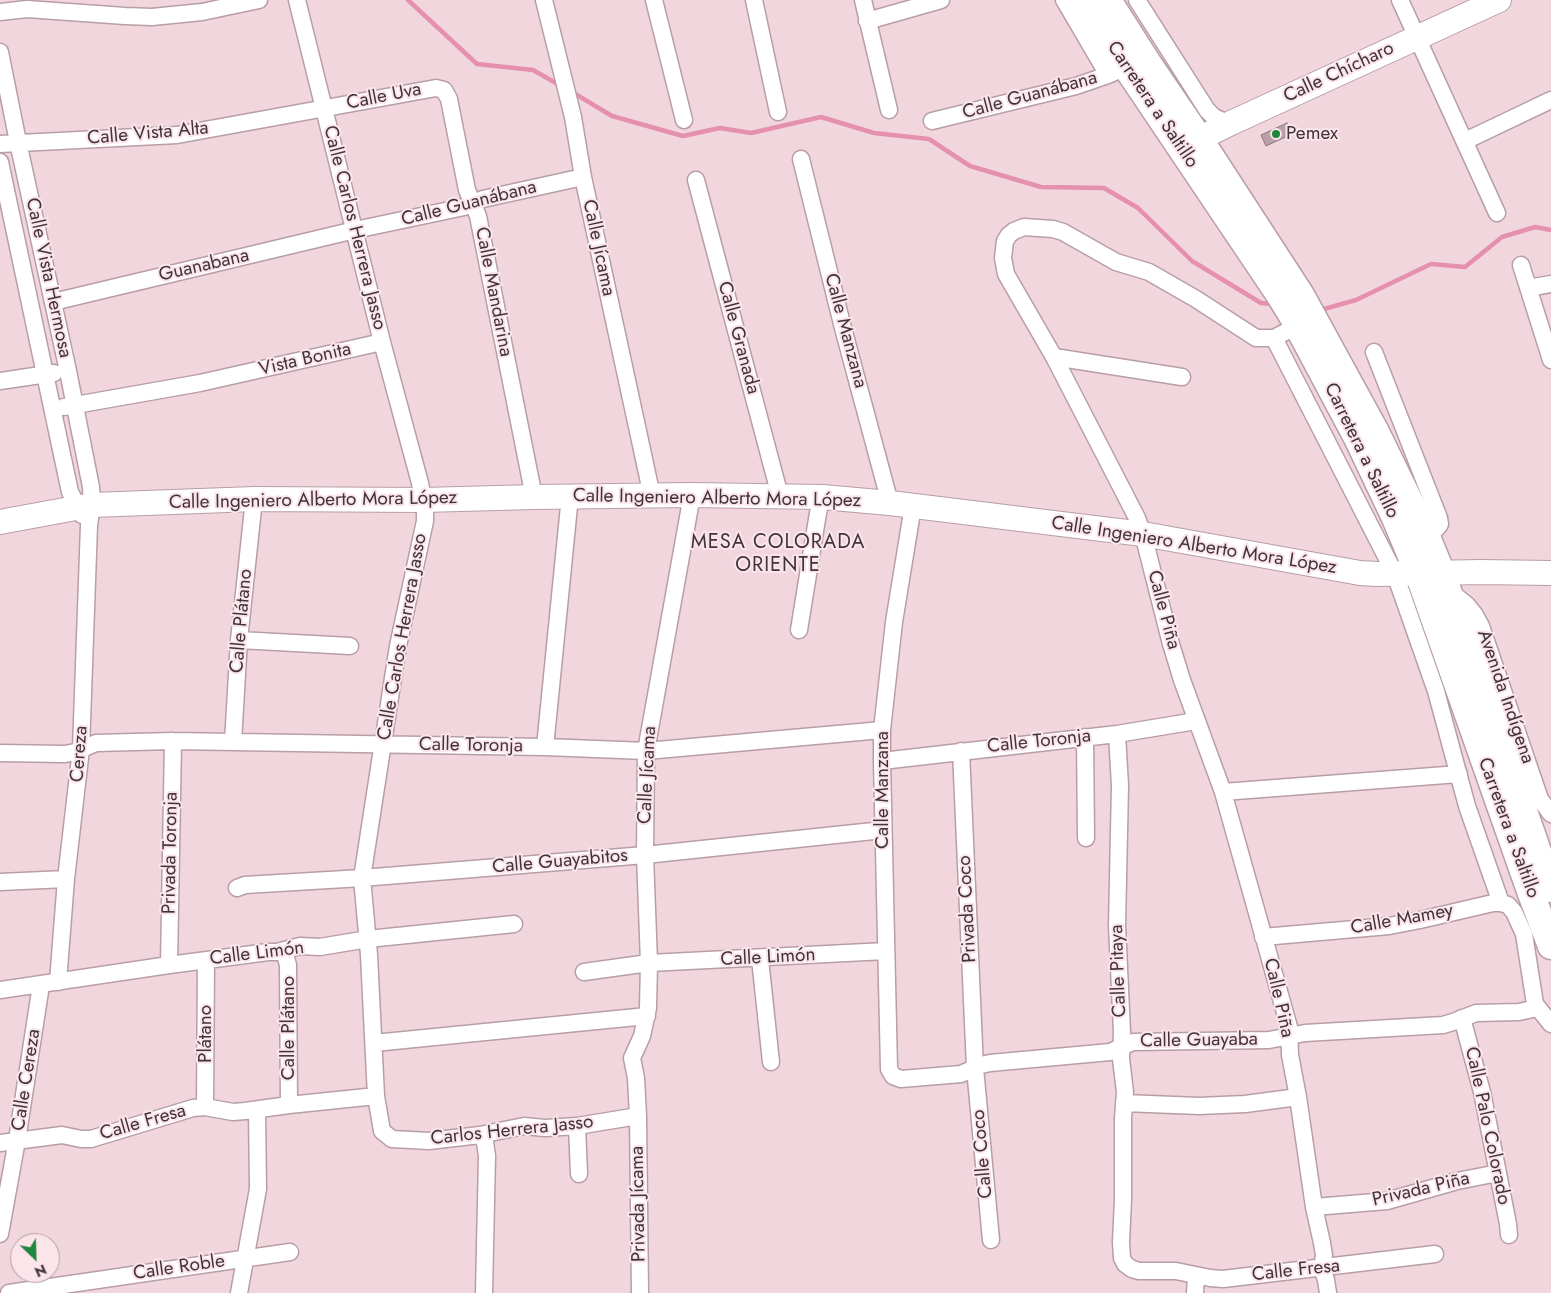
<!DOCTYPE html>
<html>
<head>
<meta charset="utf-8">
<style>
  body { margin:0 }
  #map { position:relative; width:1551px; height:1293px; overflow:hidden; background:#f2d6de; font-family:Jost,sans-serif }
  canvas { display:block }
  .north { position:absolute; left:10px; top:1233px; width:50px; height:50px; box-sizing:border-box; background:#fbe5eb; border:1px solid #b09ea3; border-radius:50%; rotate:156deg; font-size:14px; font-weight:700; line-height:20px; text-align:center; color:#3f3437 }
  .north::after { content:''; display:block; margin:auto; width:18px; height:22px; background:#1d873e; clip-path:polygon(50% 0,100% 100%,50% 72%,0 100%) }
</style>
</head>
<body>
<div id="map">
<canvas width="1551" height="1293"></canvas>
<div class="north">N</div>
</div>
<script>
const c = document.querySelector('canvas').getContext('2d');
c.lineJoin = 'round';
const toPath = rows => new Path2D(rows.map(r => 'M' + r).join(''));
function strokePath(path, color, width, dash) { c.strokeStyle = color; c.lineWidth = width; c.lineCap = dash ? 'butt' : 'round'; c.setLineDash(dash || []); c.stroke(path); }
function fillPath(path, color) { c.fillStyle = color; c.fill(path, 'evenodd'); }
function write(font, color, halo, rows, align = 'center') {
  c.font = font + ' Jost,sans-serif'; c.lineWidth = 4; c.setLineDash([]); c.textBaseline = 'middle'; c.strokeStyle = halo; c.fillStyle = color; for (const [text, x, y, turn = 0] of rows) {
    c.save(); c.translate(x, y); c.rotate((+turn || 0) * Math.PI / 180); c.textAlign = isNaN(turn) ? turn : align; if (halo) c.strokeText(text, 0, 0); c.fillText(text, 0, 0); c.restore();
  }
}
strokePath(toPath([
  [408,0,477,64,533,70,561,86],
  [572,92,612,116,683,136,720,128,751,133,821,117,874,133,929,139,970,166,1041,187,1104,188,1138,208,1192,261,1261,303,1274,304],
  [1319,308,1324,309,1356,300,1431,264,1465,267,1502,237,1535,227,1551,230]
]), '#e590ac', 4.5);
const building = toPath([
  [1287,123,1292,134,1266,146,1261,135,1287,123]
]);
fillPath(building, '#bba0a8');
strokePath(building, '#91777f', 1);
const street = toPath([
  [297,0,382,342,420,483,425,511,425,521,398,646,362,878,369,955,376,1096,382,1131,392,1139,429,1141,480,1135,524,1126,545,1128,577,1126,638,1116],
  [544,0,573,117,583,177,652,496],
  [654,0,684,120],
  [754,0,778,112],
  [863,0,889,110],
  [1064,0,1108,75],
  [1137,0,1207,110,1214,117,1223,121,1231,123],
  [1400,0,1497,213],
  [0,12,27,9,125,16,152,17,202,12,259,0],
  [867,21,941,0],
  [0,52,18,142,68,371,91,487,92,505,89,525,81,749,66,879,58,982],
  [932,121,1076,86,1108,75,1126,67],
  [1465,141,1551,100],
  [0,144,177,135,436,88,444,90,449,99,467,190,478,216,534,497],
  [801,159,843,328,890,503],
  [0,162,70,492,82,515],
  [696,180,780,496],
  [1521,265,1551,360],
  [1528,288,1551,284],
  [53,302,355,230,464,207,483,199,583,177],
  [1297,326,1274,338,1256,338,1196,299,1149,272,1116,262,1063,232,1053,229,1024,227,1014,231,1009,235,1005,241,1003,258,1006,274,1054,357,1137,518,1143,534,1171,644,1182,680,1223,792,1289,1027,1290,1055,1298,1097,1314,1207,1322,1243,1324,1255,1322,1268,1326,1280,1328,1293],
  [1274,338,1395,574,1436,691,1467,806,1501,903],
  [1374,352,1439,518,1440,524,1438,527,1427,537],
  [1054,357,1182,377],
  [0,381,54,373],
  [64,407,200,383,382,342],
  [913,506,894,622,882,730,882,761,889,1069,893,1076,901,1079,961,1074,981,1065,990,1063,1110,1052,1133,1042,1269,1040,1305,1033,1443,1025,1453,1022,1476,1013,1519,1012,1537,1008],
  [1451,592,1467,605,1475,615,1481,626,1540,799,1551,814],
  [799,630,818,513,822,497],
  [239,640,350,646],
  [1117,734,1120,786,1117,925,1122,1032,1121,1059,1125,1092,1123,1118,1123,1200,1121,1242,1122,1258,1125,1264,1132,1269,1139,1271,1176,1271,1210,1278,1223,1279,1435,1254],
  [1085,737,1086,838],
  [233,742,239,640,254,499],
  [545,747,570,496],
  [961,751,975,1068,991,1240],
  [0,753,65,754,75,752,96,743,173,741,545,747,646,751,882,730],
  [882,761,1117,734,1196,721],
  [1223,792,1459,774],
  [0,882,66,879],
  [237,888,245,885,362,878,645,855,883,830],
  [1263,937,1389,926,1420,920,1493,903,1501,903,1508,905,1514,912,1524,934,1535,1004,1551,1024],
  [284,951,288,965,289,1105],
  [760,959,771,1062],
  [169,965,173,741],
  [584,972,649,963,886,951],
  [0,990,169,965,268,952,277,952,300,946,320,947,368,939,514,924],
  [1462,1018,1482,1092,1508,1224,1509,1235],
  [374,1043,647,1016],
  [1124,1103,1199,1106,1245,1104,1298,1097],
  [205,1107,206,960],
  [577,1126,579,1174],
  [480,1135,485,1142,487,1156,484,1293],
  [0,1143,62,1135,81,1139,91,1139,193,1108,205,1107,233,1112,245,1111,289,1105,376,1096],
  [1314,1207,1387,1201,1457,1181,1498,1173],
  [0,1234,17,1140,41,985],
  [9,1293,290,1252],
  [239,1293,258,1189,257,1110],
  [640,1293,638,1116,636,1078,632,1058,642,1036,648,1008,649,963,645,855,646,751,692,495],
  [1195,1293,1196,1276]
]);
const secondary = toPath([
  [1182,147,1231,123,1499,0],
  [0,522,92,505,254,499,423,500,534,497,692,495,822,497,890,503,1143,534,1360,573,1378,574,1480,572,1551,573]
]);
const primary = toPath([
  [1084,0,1126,67,1278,293,1291,314,1358,440,1395,518,1418,573,1530,891,1551,946],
  [1108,0,1148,63,1199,138,1301,295,1376,432,1427,537,1442,573,1551,889]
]);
strokePath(street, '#b89ea5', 19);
strokePath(secondary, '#b89ea5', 26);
strokePath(primary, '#b89ea5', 29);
strokePath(street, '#fff', 16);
strokePath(secondary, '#fff', 24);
strokePath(primary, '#fff', 26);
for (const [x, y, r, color] of [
  [1276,134,5,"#1d873e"]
]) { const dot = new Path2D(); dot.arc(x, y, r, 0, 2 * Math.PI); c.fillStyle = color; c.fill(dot); strokePath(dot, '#fbe5eb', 2); }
write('19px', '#3f3437', '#fbe5eb', [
  ["Calle Chícharo",1339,73,-25],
  ["Calle Guanábana",1030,96,-15],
  ["Calle Uva",384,97,-11],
  ["Carretera a Saltillo",1152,105,56],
  ["Calle Vista Alta",148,134,-5],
  ["Calle Guanábana",469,204,-14],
  ["Calle Carlos Herrera Jasso",354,228,76],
  ["Calle Jícama",598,248,78],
  ["Guanabana",204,266,-13],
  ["Calle Vista Hermosa",48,278,78],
  ["Calle Mandarina",493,292,79],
  ["Calle Manzana",845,331,75],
  ["Calle Granada",738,338,75],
  ["Vista Bonita",305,360,-13],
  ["Carretera a Saltillo",1361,451,64],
  ["Calle Ingeniero Alberto Mora López",717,499,1],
  ["Calle Ingeniero Alberto Mora López",313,501,-1],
  ["Calle Ingeniero Alberto Mora López",1194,546,9],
  ["Calle Piña",1163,610,75],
  ["Calle Plátano",242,621,-85],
  ["Calle Carlos Herrera Jasso",403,637,-80],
  ["Avenida Indígena",1505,697,71],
  ["Calle Toronja",1039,742,-6],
  ["Calle Toronja",471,746,1],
  ["Cereza",80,754,-86],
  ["Calle Jícama",648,775,-87],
  ["Calle Manzana",883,790,-90],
  ["Carretera a Saltillo",1508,828,70],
  ["Privada Toronja",171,853,-89],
  ["Calle Guayabitos",560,862,-5],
  ["Privada Coco",968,909,-93],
  ["Calle Mamey",1402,920,-10],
  ["Calle Limón",257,954,-7],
  ["Calle Limón",768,958,-3],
  ["Calle Pitaya",1119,971,-92],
  ["Calle Piña",1278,998,77],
  ["Calle Plátano",289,1028,-90],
  ["Plátano",206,1034,-90],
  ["Calle Guayaba",1199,1041,-1],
  ["Calle Cereza",27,1080,-81],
  ["Calle Fresa",143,1123,-16],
  ["Calle Palo Colorado",1487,1126,78],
  ["Carlos Herrera Jasso",512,1131,-6],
  ["Calle Coco",983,1154,-95],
  ["Privada Piña",1421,1190,-13],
  ["Privada Jícama",639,1204,-91],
  ["Calle Roble",179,1268,-8],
  ["Calle Fresa",1296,1271,-6]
]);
write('19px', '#3f3437', '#fbe5eb', [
  ["Pemex",1286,134]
], 'left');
c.letterSpacing = '1px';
write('20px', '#3f3437', '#fbe5eb', [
  ["MESA COLORADA",778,543],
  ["ORIENTE",778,566]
]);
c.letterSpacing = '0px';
</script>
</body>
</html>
